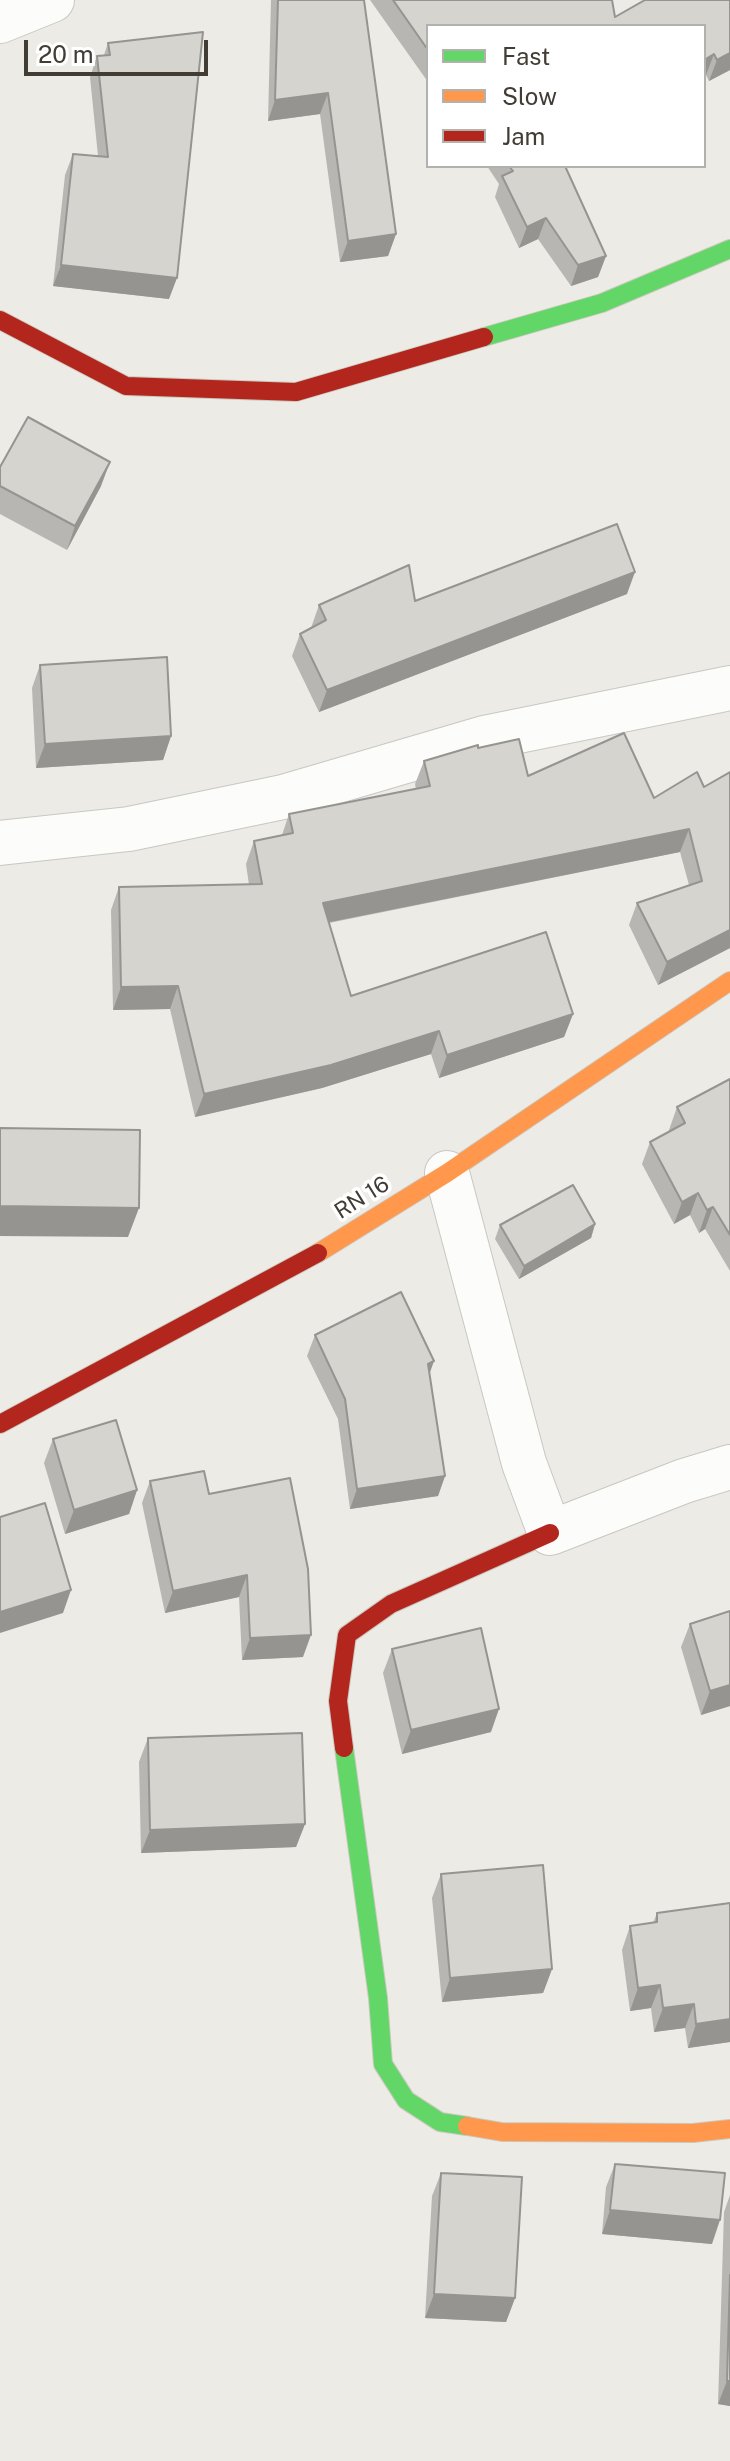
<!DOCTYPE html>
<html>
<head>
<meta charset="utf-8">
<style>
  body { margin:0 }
  #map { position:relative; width:730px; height:2461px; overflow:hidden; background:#edebe6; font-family:"Public Sans",sans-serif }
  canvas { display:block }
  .legend { position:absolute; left:426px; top:24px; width:280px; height:144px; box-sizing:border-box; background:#fff; border:2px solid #b3b1ae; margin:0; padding:10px 14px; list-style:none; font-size:24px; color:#413c34 }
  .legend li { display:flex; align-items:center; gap:16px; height:40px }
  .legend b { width:40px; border:2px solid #b3b1ae }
  .scale { position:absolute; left:24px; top:40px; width:184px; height:36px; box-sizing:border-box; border:4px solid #413c34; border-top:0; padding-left:10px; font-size:24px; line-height:28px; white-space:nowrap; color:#413c34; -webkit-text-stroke:6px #fff; paint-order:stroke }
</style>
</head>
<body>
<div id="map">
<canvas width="730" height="2461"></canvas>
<ul class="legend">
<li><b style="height:10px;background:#63d668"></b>Fast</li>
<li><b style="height:10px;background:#ff974d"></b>Slow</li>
<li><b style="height:10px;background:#b3261e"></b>Jam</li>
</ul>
<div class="scale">20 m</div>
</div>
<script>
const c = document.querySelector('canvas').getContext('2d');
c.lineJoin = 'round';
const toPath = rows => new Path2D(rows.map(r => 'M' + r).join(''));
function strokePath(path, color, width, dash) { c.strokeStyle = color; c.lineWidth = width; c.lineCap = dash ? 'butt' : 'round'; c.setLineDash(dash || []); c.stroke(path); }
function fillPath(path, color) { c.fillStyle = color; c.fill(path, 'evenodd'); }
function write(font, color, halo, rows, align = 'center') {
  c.font = font + ' "Public Sans",sans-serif'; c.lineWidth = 7; c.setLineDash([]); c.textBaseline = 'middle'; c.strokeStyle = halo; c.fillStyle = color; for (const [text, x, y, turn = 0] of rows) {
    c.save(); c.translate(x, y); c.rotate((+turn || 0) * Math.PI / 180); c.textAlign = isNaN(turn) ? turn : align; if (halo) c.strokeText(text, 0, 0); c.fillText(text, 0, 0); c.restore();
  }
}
const street = toPath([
  [0,21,52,0],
  [0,843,129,829,283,797,484,738,730,688],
  [447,1173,524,1463,550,1533,684,1481,730,1467]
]);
const fast = toPath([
  [484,337,602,303,730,249],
  [344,1748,378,1998,383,2064,406,2100,440,2122,467,2126]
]);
const slow = toPath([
  [318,1253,447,1173,730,981],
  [467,2126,502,2132,693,2133,730,2129]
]);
const jam = toPath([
  [0,320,126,386,296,392,484,337],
  [0,1424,318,1253],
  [344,1748,338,1701,347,1635,391,1604,550,1533]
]);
strokePath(street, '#c9c7c2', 46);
strokePath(fast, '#cbc8be', 20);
strokePath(slow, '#cbc8be', 20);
strokePath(jam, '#cbc8be', 20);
strokePath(street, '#fcfcfb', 44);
strokePath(fast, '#63d668', 18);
strokePath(slow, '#ff974d', 18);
strokePath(jam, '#b3261e', 18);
fillPath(toPath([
  [271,0,364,0,396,234,388,256,340,262,320,114,268,121],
  [370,0,612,0,615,17,730,0,730,70,709,81,706,75,704,76,704,26,428,26,428,82],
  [108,43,169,299,53,286,65,175,73,154,98,156,90,77,97,56,104,55],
  [487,166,565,166,606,256,598,277,571,286,538,239,519,248,495,197,499,184],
  [0,467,101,486,67,550,0,514],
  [627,594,319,712,292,656,300,634,311,628,319,605],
  [40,665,171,736,163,760,36,768,32,688],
  [478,748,528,776,654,798,697,772,730,948,658,985,629,925,637,903,689,885,680,852,329,923,351,996,573,1014,564,1037,439,1078,431,1054,322,1088,195,1117,170,1009,113,1010,111,910,119,887,249,885,246,864,254,841,282,835,289,814,416,789,415,784,424,761],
  [730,1079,730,1271,705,1229,699,1233,690,1215,674,1224,642,1164,650,1142,670,1131,669,1130,677,1107],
  [595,1224,591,1238,519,1279,495,1239,500,1225],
  [315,1335,429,1374,445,1476,438,1496,350,1509,338,1419,307,1356],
  [53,1439,137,1490,129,1514,65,1534,44,1463],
  [150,1481,209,1494,303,1657,242,1660,239,1597,165,1613,142,1503],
  [690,1624,730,1706,701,1715,681,1647],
  [392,1649,491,1732,402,1754,383,1673],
  [148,1738,305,1824,296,1847,141,1853,139,1762],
  [441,1874,552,1969,543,1993,442,2002,432,1898],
  [730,1903,730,2042,688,2048,685,2028,654,2032,651,2008,630,2011,622,1950,630,1926,653,1923,657,1913],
  [615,2164,712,2244,602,2234,606,2187],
  [441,2173,515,2298,506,2322,425,2318,432,2196],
  [730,2195,730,2406,718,2404,724,2212]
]), '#b8b6b2');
fillPath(toPath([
  [730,53,730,70,709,81,717,60],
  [714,54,706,75,704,76,704,60],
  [328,93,320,114,268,121,275,100],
  [546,218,538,239,519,248,527,227],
  [396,234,388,256,340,262,348,241],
  [606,256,598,277,571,286,578,265],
  [61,265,177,278,169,299,53,286],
  [110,462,101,486,67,550,75,526],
  [635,572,627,594,319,712,327,690],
  [171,736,163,760,36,768,45,744],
  [689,829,680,852,315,925,323,903],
  [730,930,730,948,658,985,667,962],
  [178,986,170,1009,113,1010,121,987],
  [573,1014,564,1037,439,1078,447,1055],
  [439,1031,431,1054,322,1088,195,1117,204,1094],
  [698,1193,690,1215,674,1224,682,1202],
  [0,1206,139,1208,128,1237,0,1236],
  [713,1207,705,1229,699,1233,707,1210],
  [595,1224,591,1238,519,1279,524,1266],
  [434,1361,427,1381,428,1364],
  [445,1476,438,1496,350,1509,357,1489],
  [137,1490,129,1514,65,1534,74,1510],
  [247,1575,239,1597,165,1613,173,1591],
  [71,1590,63,1613,0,1633,0,1612],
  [311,1635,303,1657,242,1660,250,1638],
  [730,1685,730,1706,701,1715,710,1691],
  [499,1709,491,1732,402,1754,411,1730],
  [305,1824,296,1847,141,1853,150,1830],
  [552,1969,543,1993,442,2002,450,1978],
  [660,1985,651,2008,630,2011,638,1988],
  [694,2004,685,2028,654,2032,663,2008],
  [730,2019,730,2042,688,2048,696,2024],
  [610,2210,720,2220,712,2244,602,2234],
  [434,2294,515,2298,506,2322,425,2318],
  [727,2381,730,2381,730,2406,718,2404]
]), '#969491');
const building = toPath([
  [278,0,364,0,396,234,348,241,328,93,275,100,278,0],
  [393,0,612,0,615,17,645,0,730,0,730,53,717,60,714,54,704,60,704,26,428,26,428,50,393,0],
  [203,32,177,278,61,265,73,154,108,157,97,56,110,55,108,43,203,32],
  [509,166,565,166,606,256,578,265,546,218,527,227,502,176,513,171,509,166],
  [28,417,110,462,75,526,0,486,0,467,28,417],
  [617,524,635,572,327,690,300,634,326,620,319,605,409,565,415,601,617,524],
  [167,657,171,736,45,744,40,665,167,657],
  [624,733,654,798,697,772,704,787,730,772,730,930,667,962,637,903,702,881,689,829,323,903,351,996,546,932,573,1014,447,1055,439,1031,331,1065,204,1094,178,986,121,987,119,887,262,884,254,841,293,833,289,814,430,786,424,761,478,745,478,748,519,739,528,776,624,733],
  [730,1079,730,1235,713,1207,707,1210,698,1193,682,1202,650,1142,685,1123,677,1107,730,1079],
  [0,1128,140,1130,139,1208,0,1206,0,1128],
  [573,1185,595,1224,524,1266,500,1225,573,1185],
  [401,1292,434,1361,428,1364,445,1476,357,1489,345,1399,315,1335,401,1292],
  [116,1420,137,1490,74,1510,53,1439,116,1420],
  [204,1471,209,1494,290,1478,308,1569,311,1635,250,1638,247,1575,173,1591,150,1481,204,1471],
  [45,1503,71,1590,0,1612,0,1517,45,1503],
  [730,1611,730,1685,710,1691,690,1624,730,1611],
  [481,1628,499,1709,411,1730,392,1649,481,1628],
  [302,1733,305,1824,150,1830,148,1738,302,1733],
  [543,1865,552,1969,450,1978,441,1874,543,1865],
  [730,1903,730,2019,696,2024,694,2004,663,2008,660,1985,638,1988,630,1926,657,1922,657,1913,730,1903],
  [615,2164,725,2173,720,2220,610,2210,615,2164],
  [441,2173,522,2177,515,2298,434,2294,441,2173],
  [730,2275,730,2381,727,2381,730,2275]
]);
fillPath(building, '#d6d4cf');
strokePath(building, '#969491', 2);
write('22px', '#413c34', '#fff', [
  ["RN 16",362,1198,-32]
]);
</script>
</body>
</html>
